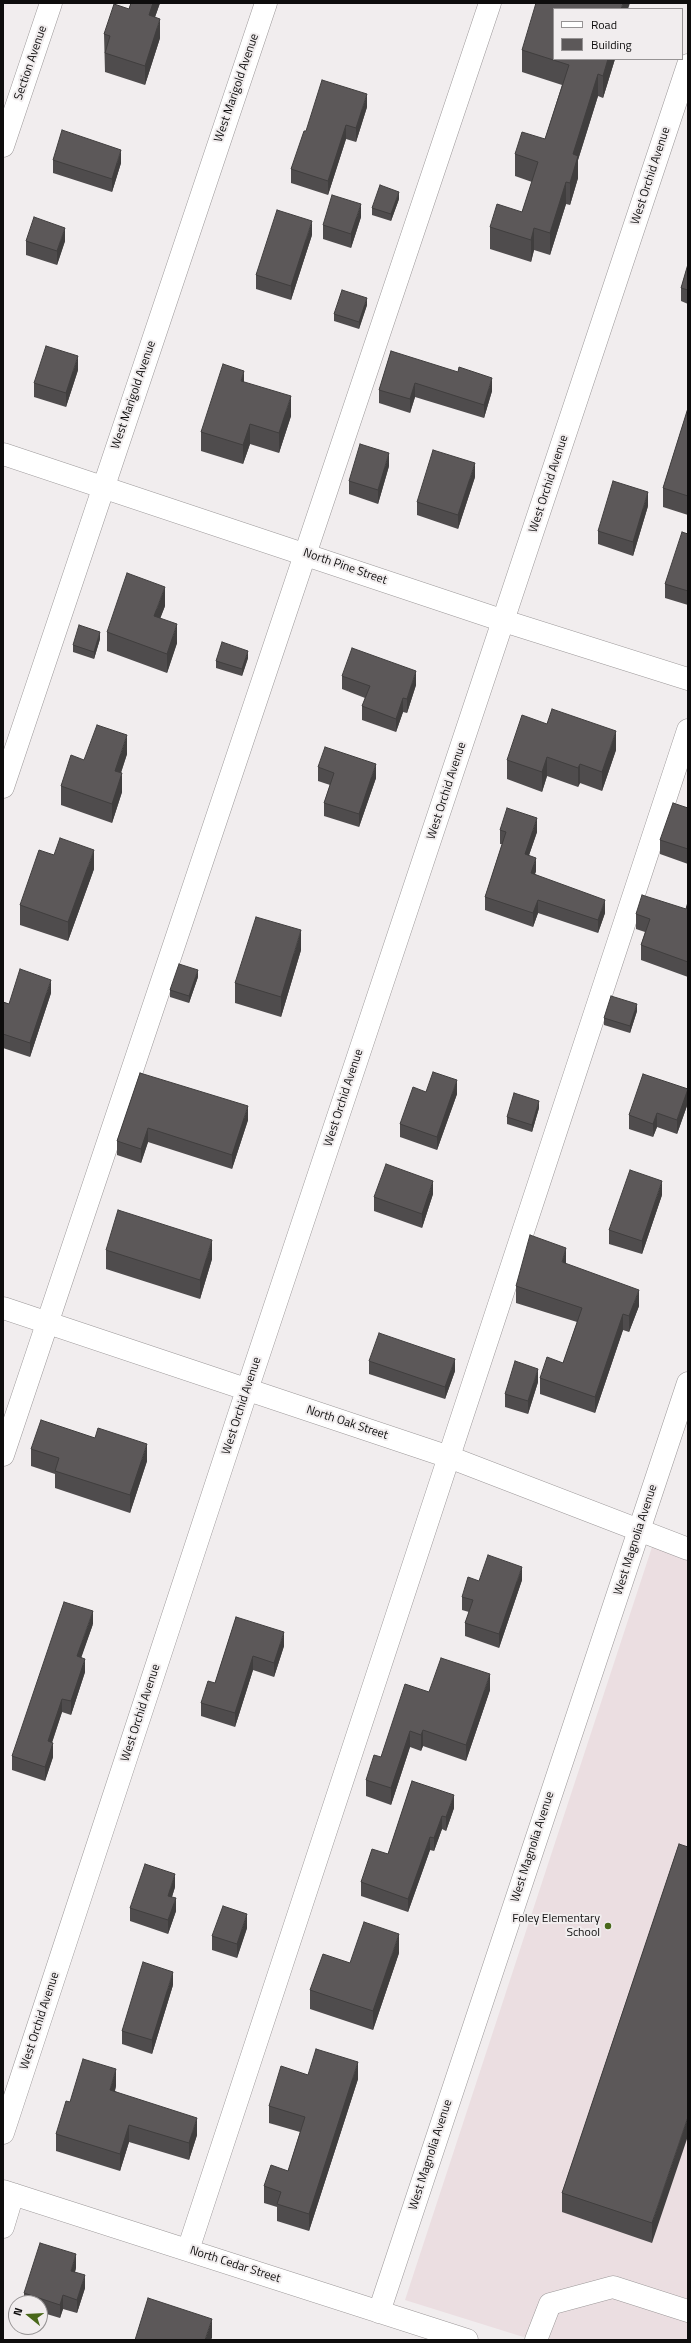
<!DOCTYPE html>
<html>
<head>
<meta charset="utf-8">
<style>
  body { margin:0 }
  #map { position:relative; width:691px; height:2343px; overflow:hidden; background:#f1edee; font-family:"Titillium Web",sans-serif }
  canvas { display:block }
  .frame { position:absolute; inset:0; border:4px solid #0e0d0d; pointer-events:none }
  .legend { position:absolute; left:553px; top:8px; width:130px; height:52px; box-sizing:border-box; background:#f1edee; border:1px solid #969394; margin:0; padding:5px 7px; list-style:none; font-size:12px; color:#0e0d0d }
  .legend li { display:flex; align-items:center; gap:8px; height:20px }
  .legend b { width:20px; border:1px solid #969394 }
  .north { position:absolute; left:8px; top:2295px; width:40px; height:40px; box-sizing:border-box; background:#f1edee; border:1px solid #969394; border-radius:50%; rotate:288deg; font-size:11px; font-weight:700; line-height:16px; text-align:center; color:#0e0d0d }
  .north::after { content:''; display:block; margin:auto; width:14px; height:18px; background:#49671a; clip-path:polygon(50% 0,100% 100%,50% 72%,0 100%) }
</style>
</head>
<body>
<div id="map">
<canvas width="691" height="2343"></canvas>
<div class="frame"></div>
<ul class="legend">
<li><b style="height:5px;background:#fff"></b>Road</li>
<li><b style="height:11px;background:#5c5859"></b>Building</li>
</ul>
<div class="north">N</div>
</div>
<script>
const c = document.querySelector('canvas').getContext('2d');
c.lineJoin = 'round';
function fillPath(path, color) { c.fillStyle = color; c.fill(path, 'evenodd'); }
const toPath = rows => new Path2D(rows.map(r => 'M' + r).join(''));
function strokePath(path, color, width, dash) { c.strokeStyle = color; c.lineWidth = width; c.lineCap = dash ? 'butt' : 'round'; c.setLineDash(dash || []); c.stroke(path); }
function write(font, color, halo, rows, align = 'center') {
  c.font = font + ' "Titillium Web",sans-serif'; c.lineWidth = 4; c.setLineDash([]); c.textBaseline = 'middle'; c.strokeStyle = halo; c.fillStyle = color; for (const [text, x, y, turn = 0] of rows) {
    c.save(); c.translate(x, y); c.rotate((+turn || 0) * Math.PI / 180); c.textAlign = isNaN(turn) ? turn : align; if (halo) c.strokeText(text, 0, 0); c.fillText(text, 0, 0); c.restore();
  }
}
fillPath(toPath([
  [654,1541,688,1553,688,2340,533,2340,405,2300]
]), '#ebdee1');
const minor = toPath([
  [3,146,51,3],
  [3,454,504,621,688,679],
  [3,787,266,3],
  [3,1308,449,1457,688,1549],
  [3,1455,490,3],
  [3,2133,247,1390,688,65],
  [3,2191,467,2340],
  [3,2227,13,2194],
  [188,2250,688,730],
  [379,2312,688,1383],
  [536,2340,550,2304,613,2287,688,2311]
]);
strokePath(minor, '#9c9899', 23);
strokePath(minor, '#fff', 22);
fillPath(toPath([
  [131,3,160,3,155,17,160,38,145,85,105,72,104,34,129,9],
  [554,9,615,59,603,98,598,96,578,160,578,178,570,205,566,204,550,255,534,250,531,262,490,249,490,227,522,212,532,182,515,176,515,154,545,139,562,85,522,72,522,50],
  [367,107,356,142,346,139,328,195,291,183,291,169,306,131],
  [53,160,121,163,112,192,53,173],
  [399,199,391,221,372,215,372,208],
  [361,217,351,248,323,239,323,225],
  [312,235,291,300,256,289,256,275],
  [26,241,65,241,57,265,26,255],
  [688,264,688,304,681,301,681,288],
  [367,305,359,329,334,321,334,314],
  [391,351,492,391,484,418,415,397,410,413,379,403,379,390],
  [78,370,66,407,34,397,34,383],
  [244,382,291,416,279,453,250,444,243,464,201,451,201,432],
  [688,408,688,515,663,507,663,488],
  [389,466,378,504,349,494,349,481],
  [475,477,458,529,417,515,417,502],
  [648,506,633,556,598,544,598,531],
  [688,534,688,605,665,598,665,584],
  [165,606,160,618,177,643,167,673,107,651,107,632],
  [100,639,94,659,73,652,73,645],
  [248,658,242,676,216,668,216,661],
  [342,676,416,685,407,713,403,712,396,732,362,720,362,706,365,698,342,689],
  [616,750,602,791,580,783,578,787,547,776,542,792,507,779,507,760],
  [127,754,121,773,122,792,112,823,61,805,61,786,84,760],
  [318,767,376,778,359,827,324,816,324,803,330,785,318,781],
  [688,808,688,864,660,854,660,840],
  [500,830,537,832,529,855,536,871,535,874,605,913,598,933,538,913,533,927,485,910,485,897,502,844,500,844],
  [54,855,94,869,68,941,20,925,20,905],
  [688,902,688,977,641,960,641,945,645,932,636,929,636,914,686,909],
  [301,950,281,1017,235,1003,235,983],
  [198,977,189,1003,170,997,170,990],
  [51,993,30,1057,3,1048,3,1002,9,1004],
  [637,1011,630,1033,604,1025,604,1018],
  [140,1073,248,1120,232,1169,148,1142,141,1163,117,1155,117,1141],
  [688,1089,688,1103,677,1134,657,1127,653,1137,629,1129,629,1115],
  [426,1092,457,1094,437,1150,400,1137,400,1124],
  [539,1108,532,1132,507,1124,507,1117],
  [433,1194,422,1228,374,1211,374,1197],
  [662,1195,642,1254,609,1244,609,1230],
  [106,1250,212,1259,200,1299,106,1269],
  [566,1264,639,1306,629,1332,623,1330,595,1413,540,1394,540,1378,563,1363,577,1322,516,1303,516,1286],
  [369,1361,455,1371,445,1399,369,1374],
  [538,1382,528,1414,505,1407,505,1394],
  [31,1449,147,1461,130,1513,55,1488,55,1474,31,1466],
  [522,1580,499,1648,465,1636,465,1623,469,1612,462,1610,462,1597],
  [236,1617,284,1646,274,1677,253,1670,235,1727,201,1716,201,1703,215,1683],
  [93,1624,81,1657,85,1672,71,1715,62,1712,52,1743,53,1757,45,1781,12,1770,12,1756],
  [490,1690,466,1761,423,1746,421,1751,410,1747,391,1805,366,1796,366,1780,381,1757,429,1692],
  [412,1781,454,1808,446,1831,442,1829,434,1851,430,1850,408,1912,361,1896,361,1882,388,1854],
  [679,1844,652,2243,562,2212,562,2193],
  [175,1887,172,1897,176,1911,168,1934,130,1921,130,1908],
  [247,1928,237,1958,212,1950,212,1936],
  [399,1953,373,2030,310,2009,310,1990],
  [173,1985,152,2054,122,2044,122,2031],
  [308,2075,358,2079,309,2231,277,2221,277,2207,264,2203,264,2186,288,2171,300,2132,269,2123,269,2106],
  [116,2086,115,2091,197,2135,189,2160,129,2142,120,2171,56,2151,56,2134,70,2102],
  [76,2268,75,2272,85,2288,77,2313,63,2309,60,2318,40,2312,40,2303,24,2303,24,2293]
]), '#4f4c4d');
fillPath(toPath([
  [153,3,160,3,149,34,149,15],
  [623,3,630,3,628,9,621,9],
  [160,19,160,38,145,85,145,66],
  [608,59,615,59,603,98,603,76],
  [598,74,598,96,578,160,578,178,570,205,570,183,573,154],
  [367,94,367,107,356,142,356,128],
  [346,125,346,139,328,195,328,181],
  [121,150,121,163,112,192,112,179],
  [566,182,566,204,550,255,550,233],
  [399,192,399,199,391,221,391,214],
  [361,204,361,217,351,248,351,234],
  [312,221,312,235,291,300,291,286],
  [65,228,65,241,57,265,57,251],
  [534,228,534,250,531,262,531,240],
  [367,298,367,305,359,329,359,322],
  [78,356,78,370,66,407,66,393],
  [244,371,244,390,241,381],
  [492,378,492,391,484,418,484,405],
  [415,383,415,397,410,413,410,399],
  [291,396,291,416,279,453,279,433],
  [250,424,250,444,243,464,243,445],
  [389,453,389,466,378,504,378,490],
  [475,463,475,477,458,529,458,515],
  [648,492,648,506,633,556,633,542],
  [165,587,165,606,154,635,154,616],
  [177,624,177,643,167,673,167,654],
  [100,632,100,639,94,659,94,652],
  [248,651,248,658,242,676,242,669],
  [416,671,416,685,407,713,407,699],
  [403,698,403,712,396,732,396,719],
  [616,731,616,750,602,791,602,772],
  [127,735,127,754,115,790,115,771],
  [547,757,547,776,542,792,542,772],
  [376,764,376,778,359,827,359,814],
  [580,764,580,783,578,787,578,768],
  [122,773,122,792,112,823,112,804],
  [537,818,537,832,525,867,525,854],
  [94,850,94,869,68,941,68,922],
  [536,858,536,871,531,886,531,873],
  [538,900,538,913,533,927,533,913],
  [605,900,605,913,598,933,598,920],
  [301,930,301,950,281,1017,281,997],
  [198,970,198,977,189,1003,189,996],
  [51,980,51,993,30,1057,30,1043],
  [637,1004,637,1011,630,1033,630,1026],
  [457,1080,457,1094,437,1150,437,1137],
  [688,1089,688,1103,677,1134,677,1120],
  [539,1101,539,1108,532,1132,532,1125],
  [248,1106,248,1120,232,1169,232,1155],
  [657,1113,657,1127,653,1137,653,1124],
  [148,1128,148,1142,141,1163,141,1149],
  [4,1130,4,1149,3,1152,3,1133],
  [433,1181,433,1194,422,1228,422,1214],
  [662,1181,662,1195,642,1254,642,1241],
  [212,1240,212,1259,200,1299,200,1280],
  [566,1248,566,1264,562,1262],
  [639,1290,639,1306,629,1332,629,1316],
  [623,1314,623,1330,595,1413,595,1397],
  [455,1359,455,1371,445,1399,445,1387],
  [538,1369,538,1382,528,1414,528,1401],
  [147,1444,147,1461,130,1513,130,1495],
  [522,1567,522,1580,499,1648,499,1634],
  [93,1611,93,1624,77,1670,77,1656],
  [284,1632,284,1646,274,1677,274,1663],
  [253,1656,253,1670,235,1727,235,1713],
  [85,1659,85,1672,71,1715,71,1701],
  [490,1674,490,1690,466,1761,466,1745],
  [62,1699,62,1712,48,1754,48,1741],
  [423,1730,423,1746,421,1751,421,1735],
  [410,1731,410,1747,391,1805,391,1788],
  [53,1743,53,1757,45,1781,45,1767],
  [454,1795,454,1808,446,1831,446,1817],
  [442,1816,442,1829,434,1851,434,1838],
  [430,1837,430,1850,408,1912,408,1899],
  [175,1874,175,1887,168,1909,168,1896],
  [176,1898,176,1911,168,1934,168,1920],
  [247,1914,247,1928,237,1958,237,1944],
  [399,1934,399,1953,373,2030,373,2011],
  [173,1972,173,1985,152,2054,152,2040],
  [358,2062,358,2079,309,2231,309,2214],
  [116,2069,116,2086,110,2107,110,2090],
  [688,2117,688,2136,652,2243,652,2223],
  [197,2118,197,2135,189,2160,189,2143],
  [129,2125,129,2142,120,2171,120,2154],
  [76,2254,76,2268,71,2284,71,2271],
  [85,2275,85,2288,77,2313,77,2300],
  [63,2295,63,2309,60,2318,60,2305],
  [212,2319,212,2338,211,2340,205,2340]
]), '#403e3e');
const building = toPath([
  [131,3,153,3,149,15,160,19,145,66,105,53,110,36,104,34,114,4,129,9,131,3],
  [536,3,623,3,621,9,554,9,554,59,608,59,603,76,598,74,573,154,578,156,570,183,566,182,550,233,534,228,531,240,490,227,497,204,522,212,538,162,515,154,522,132,545,139,569,65,522,50,536,3],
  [322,80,367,94,356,128,346,125,328,181,291,169,304,131,306,131,322,80],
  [62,130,121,150,112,179,53,160,62,130],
  [380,185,399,192,391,214,372,208,380,185],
  [332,195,361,204,351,234,323,225,332,195],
  [277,210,312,221,291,286,256,275,277,210],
  [34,217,65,228,57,251,26,241,34,217],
  [688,264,688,290,681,288,688,264],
  [342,290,367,298,359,322,334,314,342,290],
  [46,346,78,356,66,393,34,383,46,346],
  [391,351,458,372,459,367,492,378,484,405,415,383,410,399,379,390,391,351],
  [223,364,244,371,241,381,291,396,279,433,250,424,243,445,201,432,223,364],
  [688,408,688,496,663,488,688,408],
  [360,444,389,453,378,490,349,481,360,444],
  [433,450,475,463,458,515,417,502,433,450],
  [613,481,648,492,633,542,598,531,613,481],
  [682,532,688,534,688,591,665,584,682,532],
  [127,573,165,587,154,616,177,624,167,654,107,632,127,573],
  [79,625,100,632,94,652,73,645,79,625],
  [222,642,248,651,242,669,216,661,222,642],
  [352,648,416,671,407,699,403,698,396,719,362,706,370,686,342,676,352,648],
  [552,709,616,731,602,772,580,764,578,768,547,757,542,772,507,760,522,715,547,724,552,709],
  [97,725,127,735,115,771,122,773,112,804,61,786,71,755,84,760,97,725],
  [325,747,376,764,359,814,324,803,334,773,318,767,325,747],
  [673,803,688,808,688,849,660,840,673,803],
  [507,808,537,818,525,854,536,858,531,873,605,900,598,920,538,900,533,913,485,897,506,832,500,830,507,808],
  [60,838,94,850,68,922,20,905,39,850,54,855,60,838],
  [642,895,686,909,688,902,688,962,641,945,650,919,636,914,642,895],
  [256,917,301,930,281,997,235,983,256,917],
  [179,964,198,970,189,996,170,990,179,964],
  [20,969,51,980,30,1043,3,1034,3,1002,9,1004,20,969],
  [611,996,637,1004,630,1026,604,1018,611,996],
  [433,1072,457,1080,437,1137,400,1124,413,1087,426,1092,433,1072],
  [140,1073,248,1106,232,1155,148,1128,141,1149,117,1141,140,1073],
  [643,1074,688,1089,677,1120,657,1113,653,1124,629,1115,643,1074],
  [514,1093,539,1101,532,1125,507,1117,514,1093],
  [386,1164,433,1181,422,1214,374,1197,386,1164],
  [630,1170,662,1181,642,1241,609,1230,630,1170],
  [118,1210,212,1240,200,1280,106,1250,118,1210],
  [530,1235,566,1248,562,1262,639,1290,629,1316,623,1314,595,1397,540,1378,547,1357,563,1363,582,1308,516,1286,530,1235],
  [379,1333,455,1359,445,1387,369,1361,379,1333],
  [515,1361,538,1369,528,1401,505,1394,515,1361],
  [41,1420,95,1438,98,1428,147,1444,130,1495,55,1471,59,1458,31,1449,41,1420],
  [488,1555,522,1567,499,1634,465,1623,473,1600,462,1597,468,1577,479,1581,488,1555],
  [64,1602,93,1611,77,1656,85,1659,71,1701,62,1699,48,1741,53,1743,45,1767,12,1756,64,1602],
  [236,1617,284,1632,274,1663,253,1656,235,1713,201,1703,208,1681,215,1683,236,1617],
  [441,1658,490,1674,466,1745,423,1730,421,1735,410,1731,391,1788,366,1780,374,1755,381,1757,405,1684,429,1692,441,1658],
  [412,1781,454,1795,446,1817,442,1816,434,1838,430,1837,408,1899,361,1882,372,1849,388,1854,412,1781],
  [679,1844,688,1847,688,2117,652,2223,562,2193,679,1844],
  [145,1864,175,1874,168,1896,176,1898,168,1920,130,1908,145,1864],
  [223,1906,247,1914,237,1944,212,1936,223,1906],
  [364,1922,399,1934,373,2011,310,1990,323,1954,350,1963,364,1922],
  [143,1962,173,1972,152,2040,122,2031,143,1962],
  [316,2049,358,2062,309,2214,277,2204,281,2192,264,2186,271,2165,288,2171,305,2117,269,2106,281,2066,308,2075,316,2049],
  [83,2059,116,2069,110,2090,197,2118,189,2143,129,2125,120,2154,56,2134,66,2101,70,2102,83,2059],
  [40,2243,76,2254,71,2271,85,2275,77,2300,63,2295,60,2305,24,2293,40,2243],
  [148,2298,212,2319,205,2340,135,2340,148,2298]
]);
fillPath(building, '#5c5859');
strokePath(building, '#403e3e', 1);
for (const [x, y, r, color] of [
  [608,1926,4,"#49671a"]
]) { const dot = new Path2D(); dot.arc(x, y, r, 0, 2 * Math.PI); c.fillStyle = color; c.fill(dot); strokePath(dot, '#f1edee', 1.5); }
write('12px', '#0e0d0d', '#f1edee', [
  ["Section Avenue",31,63,-71],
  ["West Marigold Avenue",237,88,-71],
  ["West Orchid Avenue",651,176,-72],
  ["West Marigold Avenue",134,395,-71],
  ["West Orchid Avenue",549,484,-72],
  ["North Pine Street",345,567,19],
  ["West Orchid Avenue",447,791,-72],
  ["West Orchid Avenue",344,1098,-72],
  ["West Orchid Avenue",242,1406,-72],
  ["North Oak Street",347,1423,18],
  ["West Magnolia Avenue",636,1540,-72],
  ["West Orchid Avenue",141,1713,-72],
  ["West Magnolia Avenue",533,1847,-72],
  ["West Orchid Avenue",40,2021,-72],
  ["West Magnolia Avenue",431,2155,-72],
  ["North Cedar Street",235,2265,18]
]);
write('12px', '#0e0d0d', '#f1edee', [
  ["Foley Elementary",600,1919],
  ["School",600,1933]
], 'right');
</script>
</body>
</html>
